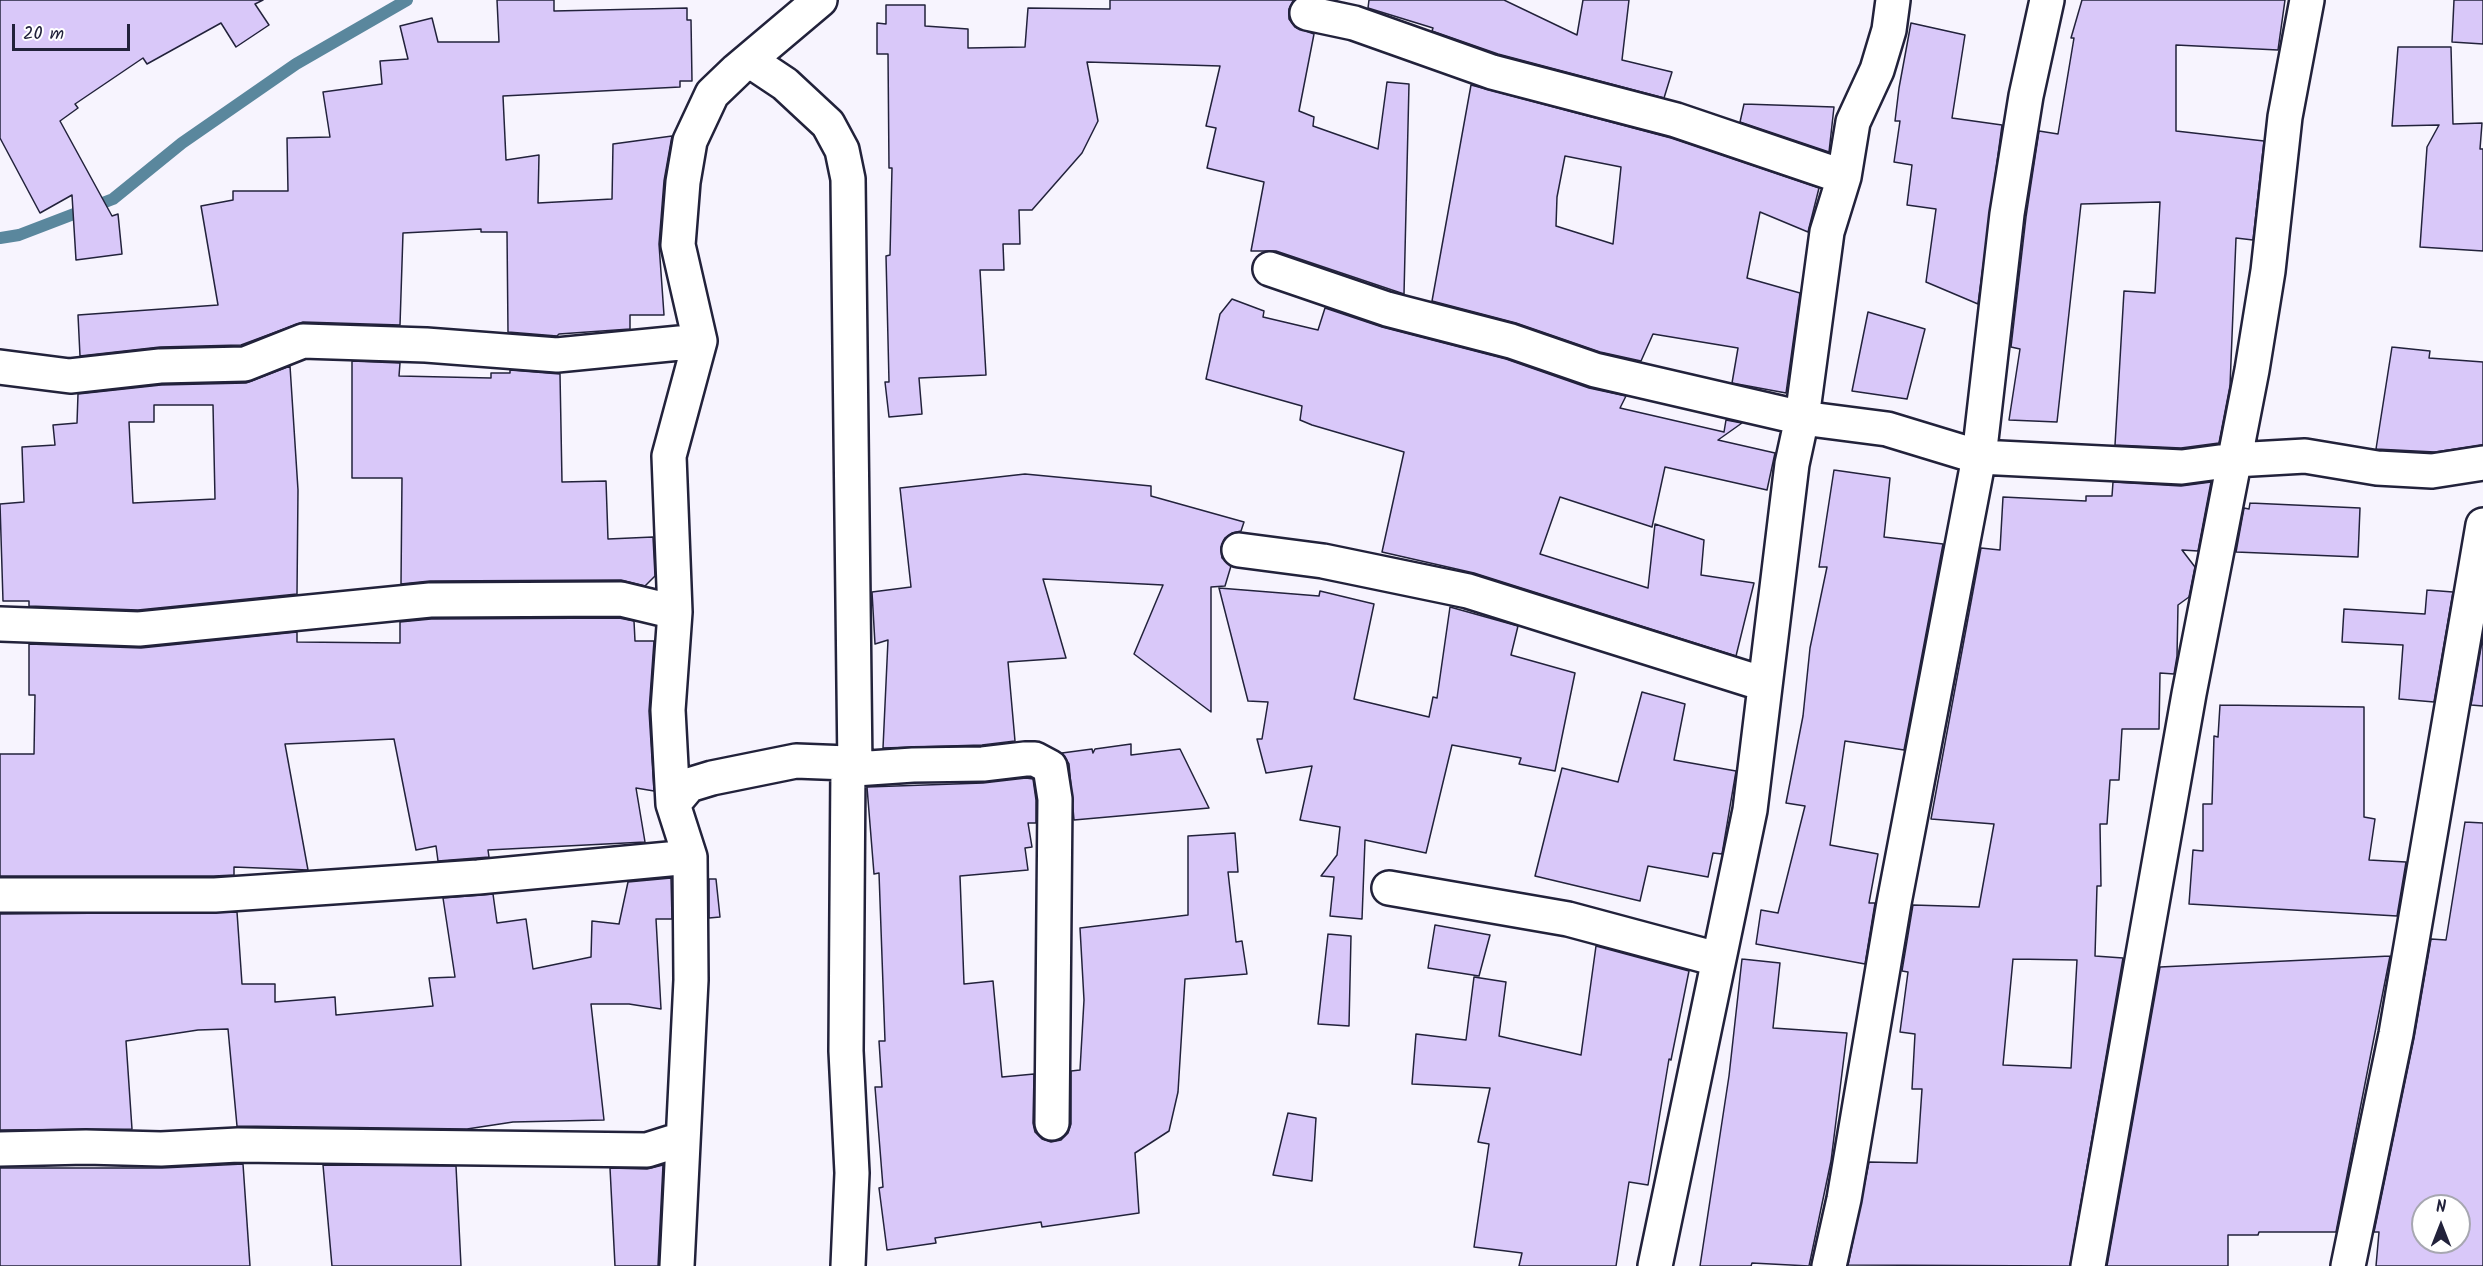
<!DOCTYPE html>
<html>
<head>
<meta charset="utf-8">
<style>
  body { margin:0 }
  #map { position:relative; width:2483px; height:1266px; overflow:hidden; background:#f7f4fe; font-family:Kalam,sans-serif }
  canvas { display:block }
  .north { position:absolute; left:2411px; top:1194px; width:60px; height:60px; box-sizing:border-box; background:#fff; border:2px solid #a7a7b1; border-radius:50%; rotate:0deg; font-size:16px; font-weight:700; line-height:24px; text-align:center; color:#22223b }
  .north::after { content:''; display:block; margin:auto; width:21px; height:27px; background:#22223b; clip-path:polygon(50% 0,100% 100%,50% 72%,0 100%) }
  .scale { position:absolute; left:12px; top:24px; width:118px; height:27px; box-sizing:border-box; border:3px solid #22223b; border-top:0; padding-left:8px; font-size:18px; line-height:21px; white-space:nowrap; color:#22223b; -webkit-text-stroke:4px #fff; paint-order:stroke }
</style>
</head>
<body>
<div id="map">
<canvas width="2483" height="1266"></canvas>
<div class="north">N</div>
<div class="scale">20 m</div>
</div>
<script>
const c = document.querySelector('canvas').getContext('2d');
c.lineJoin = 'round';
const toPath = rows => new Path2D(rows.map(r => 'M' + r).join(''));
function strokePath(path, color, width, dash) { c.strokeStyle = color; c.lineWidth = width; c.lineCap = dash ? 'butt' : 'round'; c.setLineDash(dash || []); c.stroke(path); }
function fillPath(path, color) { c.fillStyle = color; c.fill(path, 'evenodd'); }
strokePath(toPath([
  [0,238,19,235,113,199,182,143,296,64,407,0]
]), '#5a879d', 12);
const building = toPath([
  [0,0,263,0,255,4,269,25,236,47,221,23,147,64,143,58,75,104,78,108,60,121,112,216,118,214,122,254,76,260,72,195,40,213,0,138,0,0],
  [497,0,554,0,554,11,687,8,687,20,691,20,692,81,680,81,680,87,503,96,506,160,539,155,538,203,612,199,613,144,672,136,664,181,659,244,664,315,630,315,630,329,559,334,557,336,508,332,507,232,481,232,481,229,403,233,400,325,303,322,241,345,160,347,80,356,78,315,218,305,201,206,233,200,233,191,288,191,287,138,330,137,323,92,382,84,380,61,408,59,400,26,432,18,438,42,499,42,497,0],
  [1110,0,1294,0,1289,9,1289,19,1295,27,1314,34,1299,111,1314,117,1313,126,1378,149,1387,82,1409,84,1404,294,1276,251,1251,251,1264,182,1207,168,1216,128,1206,126,1220,66,1087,62,1098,121,1082,153,1032,210,1019,210,1020,244,1003,244,1004,270,980,270,986,375,919,378,922,414,889,417,885,382,889,382,886,256,890,255,892,168,889,168,888,54,877,54,877,23,886,24,886,5,925,5,925,26,968,29,968,48,1025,47,1028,8,1110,9,1110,0],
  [1369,0,1504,0,1577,35,1583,0,1629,0,1622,60,1672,72,1664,98,1498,54,1432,31,1433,28,1368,8,1369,0],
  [2082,0,2285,0,2278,50,2176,45,2176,131,2264,141,2253,240,2236,238,2230,386,2219,443,2181,448,2115,445,2124,291,2155,293,2160,202,2081,204,2057,422,2009,420,2020,349,2011,347,2026,217,2039,131,2058,134,2074,38,2071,38,2082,0],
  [2454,0,2483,0,2483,44,2452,42,2454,0],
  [1911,23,1965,35,1952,118,2002,125,1978,304,1926,282,1936,209,1907,205,1912,165,1894,162,1900,121,1895,121,1899,88,1911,23],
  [2398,47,2451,47,2453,124,2482,123,2480,149,2483,149,2483,251,2420,247,2427,147,2439,125,2392,126,2398,47],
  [1471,85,1671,138,1819,188,1808,232,1760,212,1747,278,1800,293,1786,393,1732,383,1738,348,1653,334,1641,361,1600,352,1516,323,1432,301,1471,85],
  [1565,156,1621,167,1613,244,1556,226,1557,197,1565,156],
  [1744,104,1834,107,1829,152,1740,122,1744,104],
  [1232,299,1264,311,1263,317,1318,330,1325,308,1382,327,1506,359,1589,388,1626,396,1620,408,1724,432,1726,420,1742,423,1718,440,1775,453,1767,490,1665,467,1652,527,1560,497,1540,554,1648,588,1655,524,1704,540,1701,575,1754,583,1736,656,1474,573,1382,552,1404,452,1312,425,1300,420,1302,406,1206,379,1220,314,1232,299],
  [1868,312,1925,329,1907,399,1852,391,1868,312],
  [2392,347,2430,351,2429,358,2483,362,2483,445,2435,452,2376,449,2392,347],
  [352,361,400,363,399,376,491,378,491,373,510,373,510,370,560,374,562,482,606,481,608,539,653,537,655,576,645,586,621,580,430,581,401,584,402,478,352,478,352,361],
  [290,366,298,490,297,594,138,610,29,606,29,601,3,601,0,504,24,502,22,447,55,445,53,425,77,423,78,394,161,385,246,383,290,366],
  [154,405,213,405,215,499,133,503,129,422,154,422,154,405],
  [1834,470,1890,478,1884,537,1943,544,1904,750,1845,741,1830,845,1878,854,1869,903,1875,903,1865,964,1756,944,1761,910,1778,913,1805,806,1786,803,1803,716,1810,648,1827,567,1819,567,1834,470],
  [1025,474,1151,486,1151,496,1244,522,1241,531,1232,533,1225,538,1221,547,1222,558,1231,566,1225,586,1211,587,1211,712,1134,654,1163,585,1043,579,1066,658,1008,662,1015,741,982,745,883,748,888,640,875,644,872,592,911,587,900,488,1025,474],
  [2113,482,2181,486,2211,482,2198,551,2182,550,2195,567,2189,597,2178,605,2177,656,2174,674,2160,673,2159,729,2122,729,2119,780,2110,780,2107,824,2100,824,2101,886,2097,886,2095,956,2123,958,2070,1266,1848,1265,1869,1162,1917,1163,1922,1089,1912,1089,1915,1034,1900,1032,1908,972,1902,971,1913,905,1979,907,1994,824,1931,819,1981,548,2000,550,2003,497,2086,501,2086,496,2112,496,2113,482],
  [2013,959,2077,960,2071,1068,2003,1065,2013,959],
  [2250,503,2360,508,2358,557,2236,552,2244,508,2249,509,2250,503],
  [1219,588,1319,596,1320,591,1374,604,1354,699,1429,717,1433,697,1437,698,1450,607,1518,626,1511,655,1575,673,1555,771,1519,764,1521,758,1452,745,1426,853,1365,840,1362,919,1330,916,1334,877,1321,876,1337,855,1340,827,1300,820,1312,766,1266,773,1257,739,1262,739,1268,702,1248,701,1219,588],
  [2427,590,2453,592,2434,702,2399,699,2403,645,2342,642,2344,609,2425,614,2427,590],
  [619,618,634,621,635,641,654,641,649,711,654,791,636,788,645,842,488,850,489,857,438,861,436,846,416,850,394,739,285,744,308,870,234,867,234,875,214,876,0,876,0,754,34,754,35,695,29,695,29,644,141,648,297,632,297,642,400,643,400,622,431,619,619,618],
  [2483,636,2483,706,2471,705,2483,636],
  [1642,692,1685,704,1674,760,1736,771,1722,854,1713,853,1708,877,1648,866,1640,901,1535,876,1562,768,1618,782,1642,692],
  [2220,705,2364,707,2364,817,2375,819,2369,860,2406,862,2397,916,2189,904,2193,850,2203,851,2203,804,2212,804,2214,736,2218,737,2220,705],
  [1131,744,1131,755,1180,749,1209,808,1074,820,1069,764,1062,753,1092,749,1093,753,1095,749,1131,744],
  [1026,778,1033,779,1036,800,1036,823,1028,823,1032,847,1025,848,1028,870,960,876,964,984,993,981,1002,1077,1034,1074,1033,1123,1035,1132,1042,1139,1051,1142,1061,1140,1068,1133,1071,1124,1071,1071,1080,1070,1084,1000,1080,928,1188,915,1188,836,1235,833,1238,872,1228,872,1236,942,1242,941,1247,974,1185,979,1178,1092,1169,1131,1135,1153,1139,1213,1042,1227,1041,1222,935,1238,936,1243,887,1250,879,1188,883,1187,875,1087,882,1087,879,1041,885,1041,879,873,874,874,867,787,983,783,1026,778],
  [2465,822,2483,823,2483,1266,2376,1266,2379,1232,2374,1232,2414,1038,2431,939,2446,940,2465,822],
  [2423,1206,2459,1206,2459,1242,2423,1242,2423,1206],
  [671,878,672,919,656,919,661,1009,629,1004,591,1004,604,1120,513,1122,467,1129,237,1126,228,1029,198,1030,126,1041,132,1129,0,1130,0,914,237,912,242,984,275,984,275,1002,335,997,336,1015,433,1006,429,978,455,977,443,898,493,894,497,923,526,919,533,969,591,957,592,921,619,924,628,882,671,878],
  [709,879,716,879,720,917,709,918,709,879],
  [1435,925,1490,935,1479,976,1428,968,1435,925],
  [1328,934,1351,936,1349,1026,1318,1024,1328,934],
  [1596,946,1689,971,1671,1060,1669,1059,1648,1185,1629,1182,1616,1266,1519,1266,1522,1253,1474,1247,1489,1144,1478,1142,1490,1088,1412,1084,1416,1034,1466,1040,1474,977,1506,982,1499,1036,1581,1055,1596,946],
  [2390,956,2336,1232,2259,1232,2258,1235,2228,1235,2228,1266,2107,1266,2160,967,2390,956],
  [1742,959,1780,963,1773,1028,1847,1033,1831,1161,1809,1266,1752,1263,1751,1266,1700,1266,1729,1076,1742,959],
  [1288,1113,1316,1118,1312,1181,1273,1175,1288,1113],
  [243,1164,250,1266,0,1266,0,1168,162,1168,243,1164],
  [323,1165,456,1166,461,1266,332,1266,323,1165],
  [663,1165,658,1266,615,1266,610,1168,647,1169,663,1165]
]);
fillPath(building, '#d9c8f9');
strokePath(building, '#22223b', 1.5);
const minor = toPath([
  [1307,13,1354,23,1492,72,1676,120,1844,177],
  [749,60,785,84,828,124,842,150,848,179,855,769],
  [1270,269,1387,309,1511,341,1595,370,1802,418,1887,429,1979,457,2182,467,2234,460,2305,456,2377,468,2432,471,2483,463],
  [0,367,70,376,160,366,245,364,303,341,426,345,557,355,700,341],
  [1239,550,1323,561,1468,591,1764,684],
  [0,624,139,629,430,600,621,599,675,612],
  [848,763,846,1051,852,1173,848,1266],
  [673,804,689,785,712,778,796,761,848,763,855,769,913,765,983,764,1025,759,1035,759,1050,767,1055,799,1052,1123],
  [1389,888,1568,919,1717,959],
  [0,895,215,895,478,877,690,857],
  [0,1149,86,1147,161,1149,238,1145,647,1150,682,1139],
  [677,1266,691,980,690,857,673,804,668,710,675,612,669,456,700,341,678,245,683,182,690,141,712,94,737,70,820,0],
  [1655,1266,1750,810,1792,464,1802,418,1827,232,1844,177,1853,122,1877,70,1889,30,1893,0],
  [1829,1266,1844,1199,1894,903,1979,457,2007,214,2026,96,2047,0],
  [2088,1266,2189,694,2252,370,2268,271,2285,117,2307,0],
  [2348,1266,2396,1034,2483,525]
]);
strokePath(minor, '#22223b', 38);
strokePath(minor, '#fff', 33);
</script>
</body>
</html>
